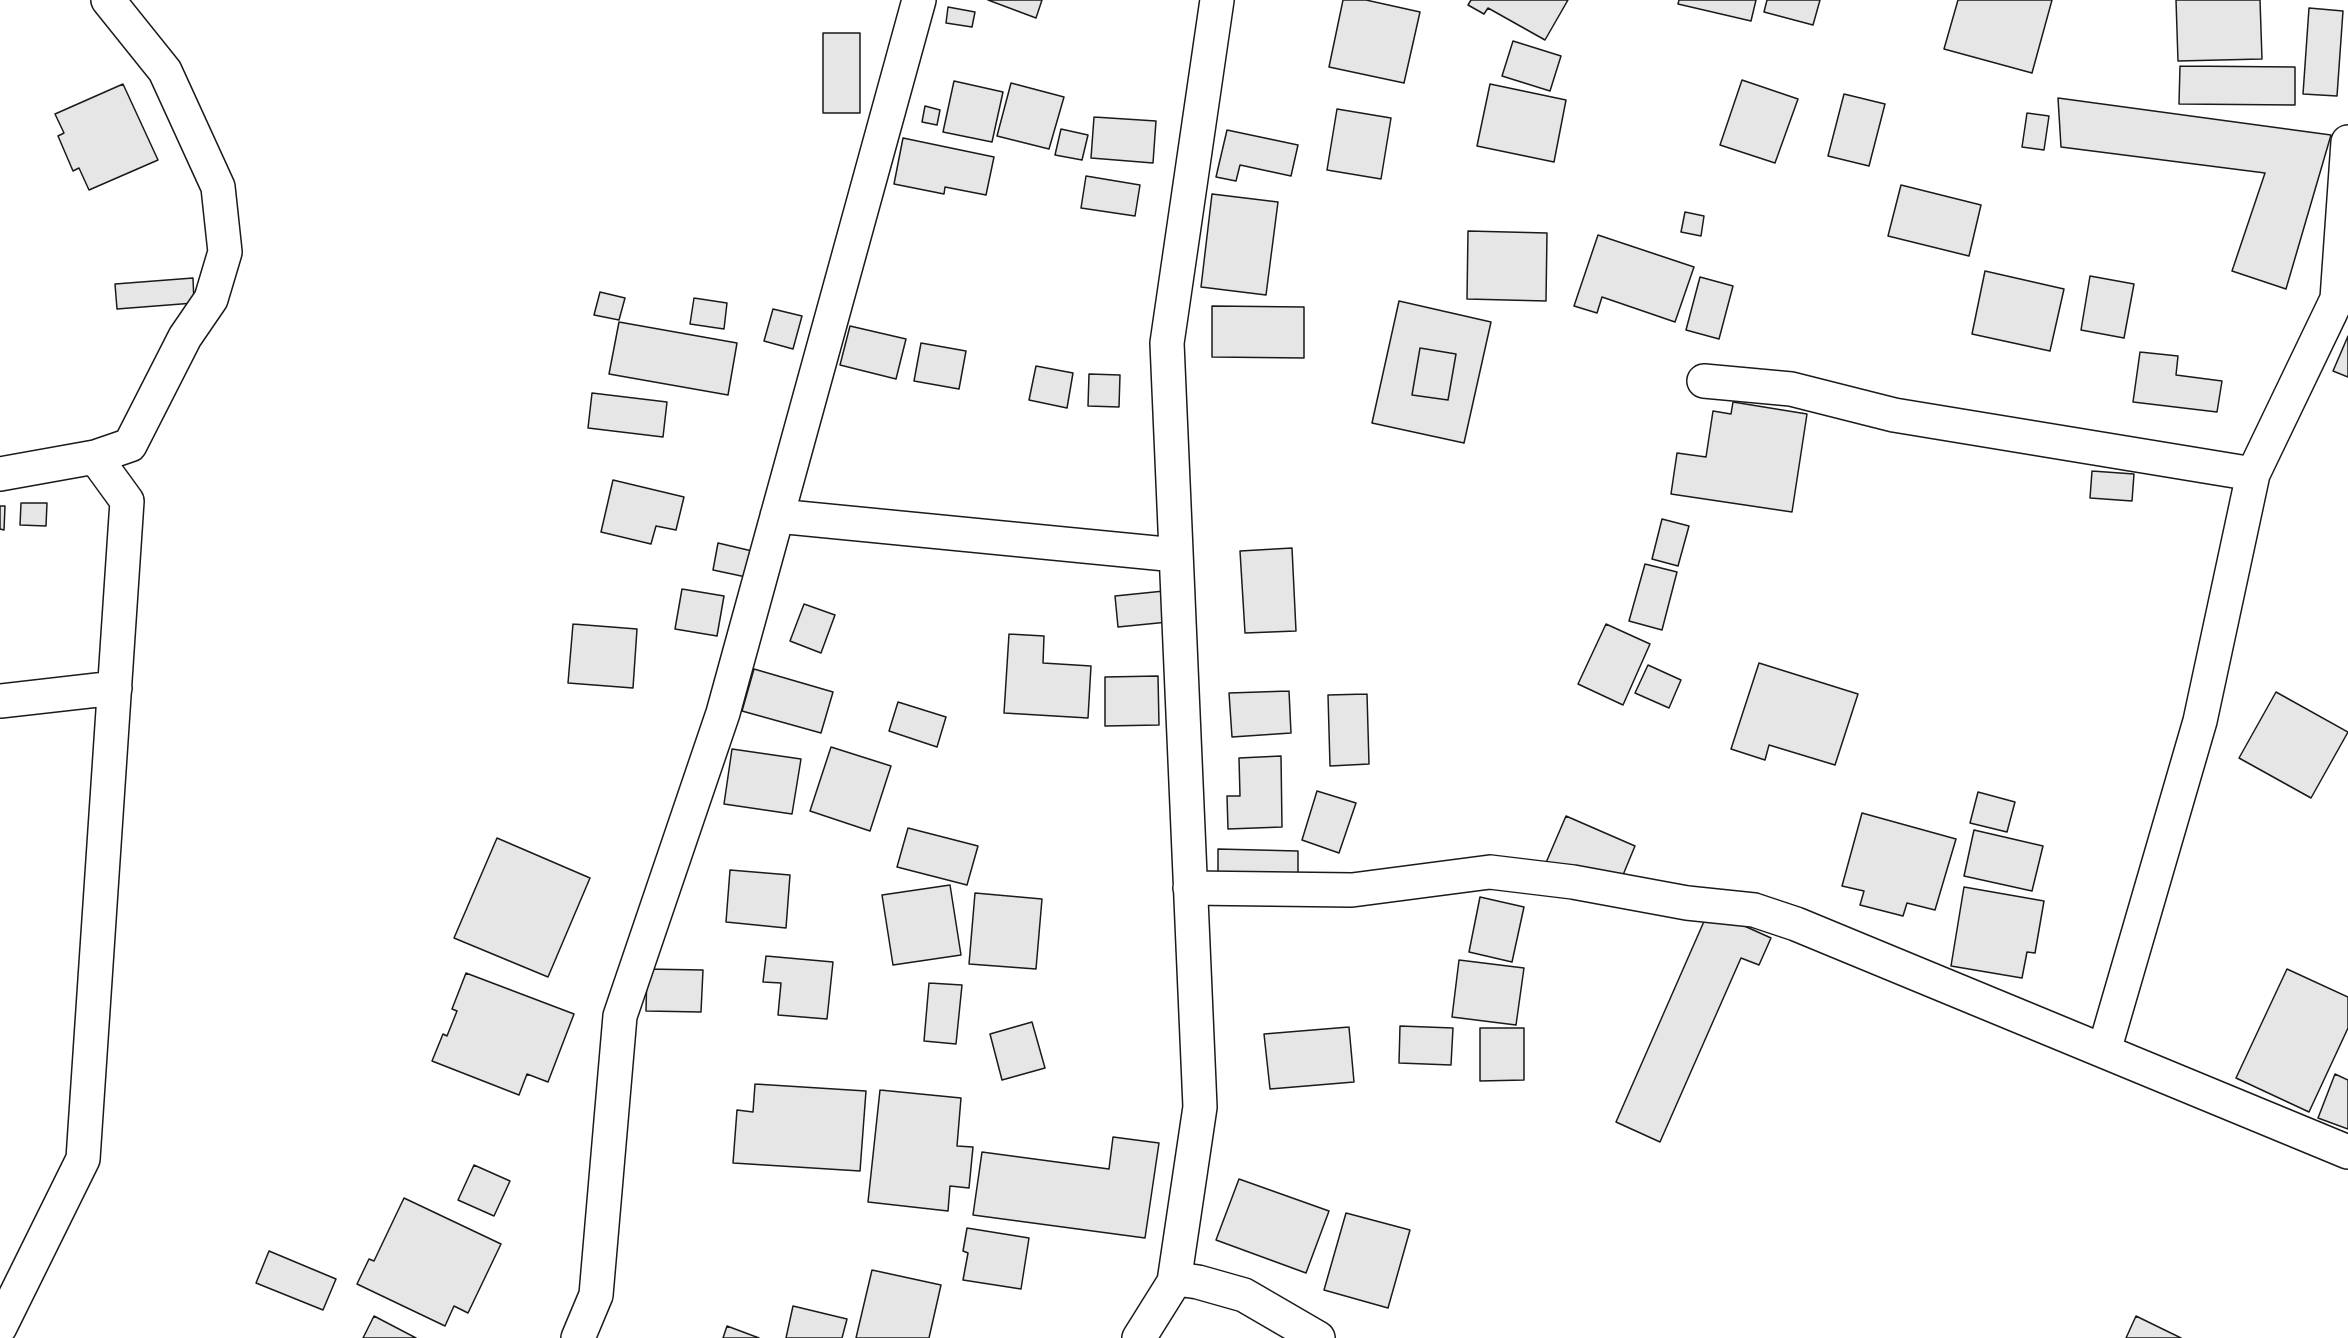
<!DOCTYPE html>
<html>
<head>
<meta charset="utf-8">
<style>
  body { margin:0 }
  canvas { display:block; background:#fff }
</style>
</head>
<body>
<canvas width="2348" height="1338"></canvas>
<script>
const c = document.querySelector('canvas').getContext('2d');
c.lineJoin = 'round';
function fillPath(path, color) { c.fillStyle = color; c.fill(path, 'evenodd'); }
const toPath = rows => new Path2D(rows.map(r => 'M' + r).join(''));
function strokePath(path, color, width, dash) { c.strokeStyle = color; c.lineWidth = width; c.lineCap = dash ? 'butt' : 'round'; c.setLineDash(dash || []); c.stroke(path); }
const building = toPath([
  [988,0,1042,0,1036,18,988,0],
  [1343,0,1366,0,1420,12,1404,83,1329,67,1343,0],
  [1471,0,1568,0,1545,40,1488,8,1484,14,1468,5,1471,0],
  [1679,0,1756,0,1751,21,1678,4,1679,0],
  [1767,0,1820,0,1813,25,1764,12,1767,0],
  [1958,0,2052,0,2032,73,1944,49,1958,0],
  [2176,0,2260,0,2262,59,2178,61,2176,0],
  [948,7,975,12,972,27,946,23,948,7],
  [2309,8,2343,11,2337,96,2303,94,2309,8],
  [823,33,860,33,860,113,823,113,823,33],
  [1513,41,1561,56,1550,91,1502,76,1513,41],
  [2180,66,2295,67,2295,105,2179,104,2180,66],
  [1742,80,1798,99,1775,163,1720,145,1742,80],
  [954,81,1003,92,992,142,943,132,954,81],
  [1011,83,1064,97,1049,149,997,136,1011,83],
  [123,84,158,160,89,190,79,168,73,171,58,136,64,133,55,114,123,84],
  [1490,84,1566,100,1554,162,1477,146,1490,84],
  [1844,94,1885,104,1869,166,1828,156,1844,94],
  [2058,98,2331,135,2286,289,2232,271,2265,173,2061,147,2058,98],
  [925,106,940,110,937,125,922,122,925,106],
  [1337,109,1391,118,1381,179,1327,170,1337,109],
  [2027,113,2049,116,2044,150,2022,147,2027,113],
  [1094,117,1156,121,1153,163,1091,158,1094,117],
  [1061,129,1088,135,1082,160,1055,155,1061,129],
  [1227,130,1298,145,1291,176,1240,165,1236,181,1216,177,1227,130],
  [903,138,994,157,986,195,945,187,944,194,894,184,903,138],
  [1086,176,1140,185,1135,216,1081,208,1086,176],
  [1901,185,1981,205,1969,256,1888,236,1901,185],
  [1212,194,1278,202,1266,295,1201,287,1212,194],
  [1685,212,1704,216,1701,236,1681,232,1685,212],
  [1468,231,1547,233,1546,301,1467,299,1468,231],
  [1598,235,1694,267,1675,322,1602,297,1597,313,1574,306,1598,235],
  [1985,271,2064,289,2050,351,1972,334,1985,271],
  [2090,276,2134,284,2124,338,2081,330,2090,276],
  [1700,277,1733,286,1719,339,1686,330,1700,277],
  [193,278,194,303,117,309,115,284,193,278],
  [600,292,625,298,619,320,594,315,600,292],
  [694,298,727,303,724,329,690,324,694,298],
  [1399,301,1491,322,1464,443,1372,423,1399,301],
  [1420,348,1456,354,1448,400,1412,395,1420,348],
  [1212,306,1304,307,1304,358,1212,357,1212,306],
  [773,309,802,316,793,349,764,341,773,309],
  [619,322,737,343,728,395,609,374,619,322],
  [850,326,906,339,896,379,840,365,850,326],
  [2348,336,2348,377,2333,371,2348,336],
  [921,343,966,351,959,389,914,381,921,343],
  [1420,348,1456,354,1448,400,1412,395,1420,348],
  [2140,352,2178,356,2176,375,2222,381,2217,412,2133,402,2140,352],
  [1036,366,1073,373,1067,408,1029,400,1036,366],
  [1089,374,1120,375,1119,407,1088,406,1089,374],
  [592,393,667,402,663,437,588,428,592,393],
  [1733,402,1807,414,1792,512,1671,494,1677,453,1706,457,1713,411,1731,414,1733,402],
  [2092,471,2134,474,2132,501,2090,498,2092,471],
  [613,480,684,497,676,530,656,526,651,544,601,532,613,480],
  [21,503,47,503,46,526,20,525,21,503],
  [0,506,5,506,4,530,0,529,0,506],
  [1662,519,1689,526,1678,566,1652,559,1662,519],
  [718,543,752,551,746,577,713,570,718,543],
  [1292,548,1296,631,1245,633,1240,551,1292,548],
  [1645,564,1677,572,1662,630,1629,621,1645,564],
  [682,589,724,596,717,636,675,629,682,589],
  [1164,591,1168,622,1118,627,1115,596,1164,591],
  [804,604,835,615,821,653,790,641,804,604],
  [573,624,637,629,633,688,568,683,573,624],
  [1606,624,1650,644,1623,705,1578,684,1606,624],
  [1009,634,1044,636,1043,663,1091,666,1088,718,1004,713,1009,634],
  [1759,663,1858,694,1835,765,1769,745,1765,760,1731,749,1759,663],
  [1648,665,1681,680,1669,708,1635,693,1648,665],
  [754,669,833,692,821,733,742,711,754,669],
  [1158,676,1159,725,1105,726,1105,677,1158,676],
  [1289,691,1291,733,1232,737,1229,693,1289,691],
  [2276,692,2348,732,2311,798,2239,758,2276,692],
  [1367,694,1369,764,1330,766,1328,695,1367,694],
  [898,702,946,717,937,747,889,731,898,702],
  [831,747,891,766,870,831,810,811,831,747],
  [732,749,801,759,792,814,724,804,732,749],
  [1281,756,1282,827,1228,829,1227,796,1240,796,1239,758,1281,756],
  [1317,791,1356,803,1339,853,1302,840,1317,791],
  [1978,792,2015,802,2007,832,1970,823,1978,792],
  [1862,813,1956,839,1935,910,1907,903,1903,916,1860,905,1864,891,1842,886,1862,813],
  [1566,816,1635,846,1618,887,1545,865,1566,816],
  [908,828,978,846,967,885,897,867,908,828],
  [1974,830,2043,846,2032,891,1964,876,1974,830],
  [497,838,590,878,548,977,454,938,497,838],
  [1218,849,1298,851,1298,877,1218,875,1218,849],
  [730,870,790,875,786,928,726,922,730,870],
  [950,885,961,955,893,965,882,895,950,885],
  [1964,887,2044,901,2035,953,2027,952,2022,978,1951,966,1964,887],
  [975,893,1042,899,1036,969,969,964,975,893],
  [1480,897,1524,907,1512,962,1469,952,1480,897],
  [1709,910,1771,938,1759,965,1741,958,1660,1142,1616,1122,1709,910],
  [766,956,833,962,827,1019,778,1015,781,983,763,982,766,956],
  [1459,960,1524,968,1516,1025,1452,1017,1459,960],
  [647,969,703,970,701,1012,646,1011,647,969],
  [2287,969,2348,997,2348,1028,2309,1112,2236,1078,2287,969],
  [466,973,574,1014,548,1082,527,1074,519,1095,432,1061,443,1034,447,1036,457,1011,452,1009,466,973],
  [929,983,962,985,956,1044,924,1041,929,983],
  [1032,1022,1045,1068,1002,1080,990,1034,1032,1022],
  [1400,1026,1453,1028,1451,1065,1399,1063,1400,1026],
  [1349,1027,1354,1082,1270,1089,1264,1034,1349,1027],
  [1480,1028,1524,1028,1524,1080,1480,1081,1480,1028],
  [2335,1074,2348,1080,2348,1129,2318,1118,2335,1074],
  [755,1084,866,1091,860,1171,733,1163,737,1110,753,1112,755,1084],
  [880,1090,961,1098,957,1146,973,1147,969,1188,950,1186,948,1211,868,1202,880,1090],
  [1113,1137,1159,1143,1145,1238,973,1215,982,1152,1109,1169,1113,1137],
  [474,1165,510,1181,494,1216,458,1200,474,1165],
  [1239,1179,1329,1211,1306,1273,1216,1240,1239,1179],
  [404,1198,501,1244,468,1313,454,1306,445,1326,357,1284,369,1259,374,1261,404,1198],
  [1346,1213,1410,1230,1388,1308,1324,1290,1346,1213],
  [967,1228,1029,1238,1021,1289,963,1280,968,1253,963,1251,967,1228],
  [269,1251,336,1279,323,1310,256,1283,269,1251],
  [872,1270,941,1285,929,1338,856,1338,872,1270],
  [793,1306,847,1319,842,1338,786,1338,793,1306],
  [374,1316,416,1338,363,1338,374,1316],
  [2136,1316,2181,1338,2126,1338,2136,1316],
  [727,1326,759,1338,723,1338,727,1326]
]);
fillPath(building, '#e6e6e6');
strokePath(building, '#1a1a1a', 1.5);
const street = toPath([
  [1704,381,1791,389,1894,415,2253,474],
  [95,457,130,445,185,337,211,299,225,252,218,187,165,71,108,0],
  [0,474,95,457,127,501,83,1159,0,1327],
  [777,516,1176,555],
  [0,701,115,688],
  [1190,888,1352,890,1490,872,1573,882,1687,903,1754,910,1796,924,2348,1152],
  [2104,1051,2200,721,2253,474,2337,299,2348,142],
  [1174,1282,1184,1280,1198,1282,1244,1295,1318,1338],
  [578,1338,596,1295,620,1016,723,713,919,0],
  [1139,1338,1174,1282,1200,1107,1167,343,1217,0]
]);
strokePath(street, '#1a1a1a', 36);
strokePath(street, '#fff', 33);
</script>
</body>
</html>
